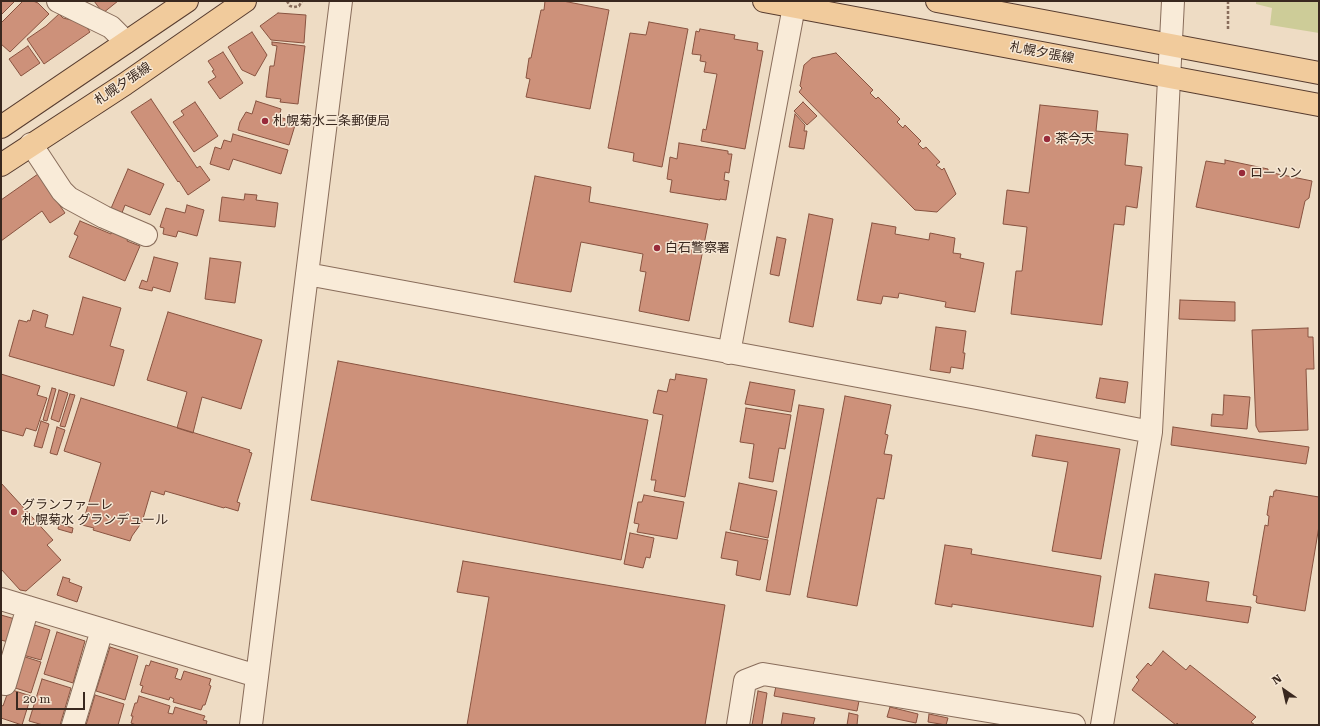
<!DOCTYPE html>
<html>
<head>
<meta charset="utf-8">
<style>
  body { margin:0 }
  #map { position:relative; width:1320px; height:726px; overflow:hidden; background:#eedcc4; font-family:"Roboto Serif",serif }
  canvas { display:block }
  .frame { position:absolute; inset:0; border:2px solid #39281f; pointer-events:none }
  .north { position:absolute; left:1264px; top:670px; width:40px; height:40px; -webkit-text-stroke:3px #f6e7d4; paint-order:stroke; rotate:326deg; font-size:11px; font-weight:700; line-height:16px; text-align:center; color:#39281f }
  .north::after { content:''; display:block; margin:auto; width:14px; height:18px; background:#39281f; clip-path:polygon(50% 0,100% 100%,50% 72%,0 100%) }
  .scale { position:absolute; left:16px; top:692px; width:69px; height:18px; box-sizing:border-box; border:2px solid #39281f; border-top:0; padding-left:5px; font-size:12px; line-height:14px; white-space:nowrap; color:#39281f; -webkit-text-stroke:3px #f6e7d4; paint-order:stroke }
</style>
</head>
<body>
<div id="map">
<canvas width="1320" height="726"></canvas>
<div class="frame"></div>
<div class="north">N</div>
<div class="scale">20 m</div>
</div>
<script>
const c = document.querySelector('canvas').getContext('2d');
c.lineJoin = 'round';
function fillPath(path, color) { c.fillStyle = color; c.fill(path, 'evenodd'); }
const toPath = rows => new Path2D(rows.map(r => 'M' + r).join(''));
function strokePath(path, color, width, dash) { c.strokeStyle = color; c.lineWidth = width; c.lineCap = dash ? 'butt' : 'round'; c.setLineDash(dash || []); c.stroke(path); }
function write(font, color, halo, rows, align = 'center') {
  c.font = font + ' "Roboto Serif","Noto Sans JP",serif'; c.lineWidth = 3; c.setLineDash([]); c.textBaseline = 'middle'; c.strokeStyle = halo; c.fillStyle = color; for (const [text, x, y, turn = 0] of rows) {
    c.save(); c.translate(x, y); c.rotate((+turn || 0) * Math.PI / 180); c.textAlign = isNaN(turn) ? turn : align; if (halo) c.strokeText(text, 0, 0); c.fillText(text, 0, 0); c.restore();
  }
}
fillPath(toPath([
  [1256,1,1319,1,1319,33,1270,25,1272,8,1256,4]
]), '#cdcc98');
const building = toPath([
  [1,1,15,1,1,15,1,1],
  [23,1,33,1,38,3,49,14,10,52,1,44,1,23,23,1],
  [94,1,118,1,103,13,94,1],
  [545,1,563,1,609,10,590,109,526,97,530,79,526,78,529,58,531,58,541,10,544,10,545,1],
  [278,13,306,15,304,43,271,40,260,26,278,13],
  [59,14,63,18,84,23,90,32,44,64,27,39,46,26,59,14],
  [649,22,688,29,662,167,633,161,634,153,608,148,630,33,646,35,649,22],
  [700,29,735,35,734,39,758,43,757,50,763,51,745,149,701,141,703,129,706,130,717,74,704,72,706,62,700,61,701,55,692,54,696,31,699,32,700,29],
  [252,32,267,55,255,76,242,70,228,47,252,32],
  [272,42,305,46,298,104,280,102,281,99,266,97,270,66,274,66,277,46,272,45,272,42],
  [28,46,40,63,21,76,9,59,28,46],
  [223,52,243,83,220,99,208,82,216,77,212,71,214,70,208,61,223,52],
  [836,53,873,90,870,93,876,99,878,97,900,119,897,122,903,128,905,125,921,141,918,144,923,149,926,147,940,162,936,165,942,170,944,168,956,194,937,212,915,210,799,92,802,88,800,86,804,65,812,58,836,53],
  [151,99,197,168,200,166,210,180,188,195,179,181,178,182,131,112,151,99],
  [256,101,281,109,279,117,296,122,289,145,238,130,240,122,246,112,252,114,256,101],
  [195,102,218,136,194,152,173,122,184,115,181,111,195,102],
  [803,102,817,116,807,125,794,111,803,102],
  [1040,105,1098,111,1096,131,1128,134,1125,165,1142,167,1137,208,1126,206,1124,225,1114,224,1102,325,1011,314,1016,271,1022,271,1027,227,1003,224,1007,190,1029,193,1040,105],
  [795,114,805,125,804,131,807,131,804,149,789,147,795,114],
  [233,134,288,150,281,174,233,159,229,170,210,164,215,147,221,149,224,140,231,142,233,134],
  [679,143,728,151,728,154,732,154,729,173,725,172,724,180,729,181,726,200,720,199,720,200,670,192,672,180,667,179,670,157,677,159,679,143],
  [1225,160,1268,169,1268,172,1312,181,1309,198,1305,201,1299,228,1196,207,1206,161,1225,164,1225,160],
  [128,169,164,184,150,215,125,205,120,218,109,213,128,169],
  [38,174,65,213,50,223,42,211,1,241,1,200,38,174],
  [535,176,591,187,589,202,708,224,689,321,639,311,646,272,640,271,643,254,581,242,571,292,514,282,535,176],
  [245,194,257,195,256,200,278,203,275,227,219,221,222,197,244,200,245,194],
  [187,205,204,210,197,236,178,231,176,237,163,234,164,228,160,227,166,208,185,213,187,205],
  [809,214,833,219,813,327,789,322,809,214],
  [80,221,111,234,113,229,129,236,127,241,140,246,125,281,69,257,78,236,74,234,80,221],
  [872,223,896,227,895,234,929,240,930,233,955,238,953,253,961,254,960,258,984,263,975,312,945,307,946,302,899,293,898,298,883,296,881,304,857,300,872,223],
  [777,237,786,239,779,276,770,274,777,237],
  [154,257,178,263,170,292,153,287,152,291,139,288,142,280,147,282,154,257],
  [210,258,241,262,235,303,205,299,210,258],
  [83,297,121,308,110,346,124,350,114,386,9,356,19,320,27,322,28,320,30,321,33,310,48,315,45,327,73,335,83,297],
  [1180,300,1235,302,1235,321,1179,319,1180,300],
  [168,312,262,340,241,409,202,397,193,433,177,428,187,392,147,380,168,312],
  [936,327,966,331,963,353,965,353,963,369,951,367,950,373,930,370,936,327],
  [1308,328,1308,337,1313,337,1314,369,1306,369,1308,430,1259,432,1256,426,1252,330,1308,328],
  [338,361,648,420,621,560,311,500,338,361],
  [1,374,40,386,37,395,47,398,36,431,26,428,23,436,1,430,1,374],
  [676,374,707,379,685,497,654,491,656,480,651,480,663,415,653,413,658,390,667,392,670,379,675,380,676,374],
  [1100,378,1128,382,1125,403,1096,398,1100,378],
  [750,382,795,390,791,412,745,404,750,382],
  [52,388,56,389,47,421,43,420,52,388],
  [59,390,68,393,59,422,51,419,59,390],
  [70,394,75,395,65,427,60,426,70,394],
  [1224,395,1250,397,1247,429,1211,426,1212,414,1223,415,1224,395],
  [845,396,891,405,885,434,888,435,884,454,892,455,884,499,877,498,857,606,807,597,845,396],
  [81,398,250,450,249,452,252,453,237,502,240,503,238,511,225,507,224,508,165,491,164,495,151,491,142,522,132,536,130,541,93,530,94,528,82,525,101,463,64,451,81,398],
  [799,405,824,409,790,595,766,591,799,405],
  [746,408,791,415,785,449,779,448,773,482,749,478,754,444,740,442,746,408],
  [41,421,49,424,42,448,34,446,41,421],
  [57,427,65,430,57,455,50,453,57,427],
  [1173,427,1309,447,1306,464,1171,445,1173,427],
  [1036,435,1120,449,1101,559,1052,551,1068,462,1032,456,1036,435],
  [1,483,53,540,47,545,61,560,26,591,20,590,1,569,1,483],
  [739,483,777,491,768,538,730,530,739,483],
  [1276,490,1319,497,1319,526,1305,611,1257,603,1256,602,1257,596,1253,595,1265,525,1268,526,1269,516,1267,515,1270,496,1273,497,1274,491,1276,491,1276,490],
  [644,495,684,502,677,539,637,532,639,524,634,523,638,502,642,502,644,495],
  [59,524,73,528,72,533,58,529,59,524],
  [726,532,768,540,760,580,736,575,738,561,721,558,726,532],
  [630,533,654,538,650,558,646,557,643,568,624,564,630,533],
  [945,545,972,549,971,554,1101,576,1093,627,952,604,952,607,935,604,945,545],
  [463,561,725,605,705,725,467,725,489,597,457,592,463,561],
  [1155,574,1209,582,1206,601,1251,607,1248,623,1149,608,1155,574],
  [63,577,70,579,69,582,82,587,77,602,57,595,63,577],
  [1,615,15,619,8,642,1,640,1,615],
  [28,623,50,630,41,660,19,654,28,623],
  [57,632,85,641,73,683,44,674,57,632],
  [110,647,138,656,125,700,96,691,110,647],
  [1163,651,1186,670,1190,665,1256,717,1251,722,1255,725,1179,725,1177,723,1176,725,1132,690,1139,680,1136,677,1148,663,1151,666,1163,651],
  [19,655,41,662,31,693,9,686,19,655],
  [151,661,178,669,175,678,181,680,184,671,211,679,209,685,211,686,205,705,203,705,201,710,173,702,174,699,170,697,169,700,141,692,143,686,140,685,146,665,149,666,151,661],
  [42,679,71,688,60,725,43,725,29,721,42,679],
  [776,686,859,701,857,711,774,696,776,686],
  [9,689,31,696,22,725,1,718,1,705,3,706,9,689],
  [758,691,767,693,762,725,752,725,758,691],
  [95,695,124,704,118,725,86,725,95,695],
  [139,696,170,706,168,713,173,714,175,707,205,716,203,720,207,721,206,725,136,725,131,723,133,716,131,716,135,703,137,703,139,696],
  [890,707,918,714,916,723,887,717,890,707],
  [783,713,815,718,813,725,781,725,783,713],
  [849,713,858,715,857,725,847,725,849,713],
  [929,714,948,718,946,725,928,722,929,714]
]);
fillPath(building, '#cd917a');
strokePath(building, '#885340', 1);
const minor = toPath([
  [58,1,111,27,126,42],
  [31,144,62,191,69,198,104,217,146,235],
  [307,274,977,398,1151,432],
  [729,353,795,1],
  [1,599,257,676],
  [1,682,5,684,28,607],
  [73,725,102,630],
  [251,725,341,1],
  [738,725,745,681,763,674,1074,725],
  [1102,725,1151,432,1173,1]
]);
const major = toPath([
  [764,1,1319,105],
  [937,1,1319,73],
  [1,127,187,1],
  [1,165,125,84,245,1]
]);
strokePath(minor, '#896d5b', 24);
strokePath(major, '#573c2f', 24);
strokePath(toPath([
  [287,1,290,6,294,7,299,6,302,1],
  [1228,1,1228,30]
]), '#896d5b', 2.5, [3, 2]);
strokePath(minor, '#f9ebd8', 22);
strokePath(major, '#f1cb9c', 22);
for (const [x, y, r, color] of [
  [265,121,4,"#982a3a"],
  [1047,139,4,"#982a3a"],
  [1242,173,4,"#982a3a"],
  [657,248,4,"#982a3a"],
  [14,512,4,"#982a3a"]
]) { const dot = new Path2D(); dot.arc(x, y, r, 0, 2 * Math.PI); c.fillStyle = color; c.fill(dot); strokePath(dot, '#f6e7d4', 1.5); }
write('13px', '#39281f', '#f6e7d4', [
  ["札幌夕張線",1042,53,11],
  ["札幌夕張線",123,84,-34]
]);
write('13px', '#39281f', '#f6e7d4', [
  ["札幌菊水三条郵便局",273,121],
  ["茶今天",1055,139],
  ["ローソン",1250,173],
  ["白石警察署",665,248],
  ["グランファーレ",22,505],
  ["札幌菊水 グランデュール",22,520]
], 'left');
</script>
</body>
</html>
